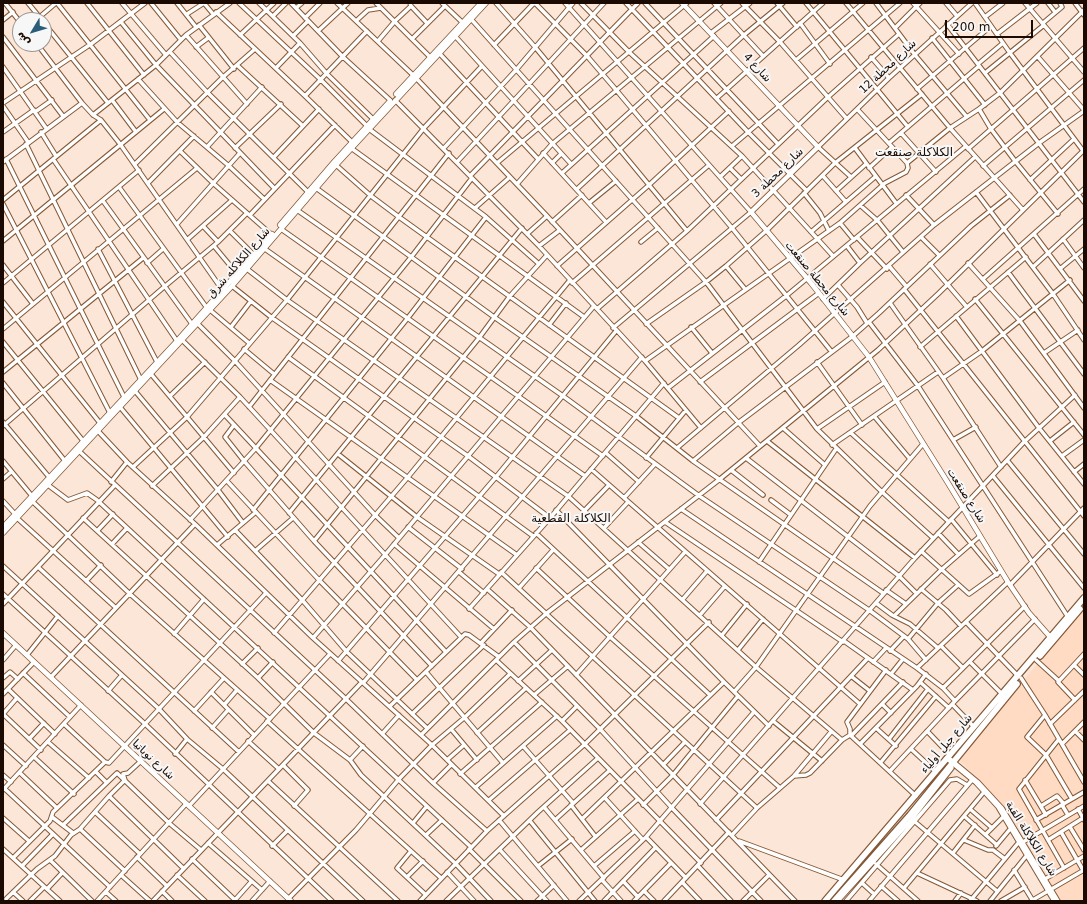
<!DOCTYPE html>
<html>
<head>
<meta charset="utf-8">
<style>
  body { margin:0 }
  #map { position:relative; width:1087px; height:904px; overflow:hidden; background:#fbe6d7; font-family:"DejaVu Sans","Noto Sans Arabic",sans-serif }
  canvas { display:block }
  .frame { position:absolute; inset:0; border:4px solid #1b0a01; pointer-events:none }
  .north { position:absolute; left:12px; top:12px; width:40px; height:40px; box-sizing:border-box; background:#f7f7f7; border:1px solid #9f9895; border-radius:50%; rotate:232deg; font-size:11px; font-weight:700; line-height:16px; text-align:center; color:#1b0a01 }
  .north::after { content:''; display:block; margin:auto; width:14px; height:18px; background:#2b5d7a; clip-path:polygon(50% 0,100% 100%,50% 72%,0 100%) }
  .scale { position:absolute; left:945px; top:20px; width:88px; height:18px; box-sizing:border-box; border:2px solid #1b0a01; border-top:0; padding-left:5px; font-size:12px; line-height:14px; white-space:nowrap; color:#1b0a01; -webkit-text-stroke:3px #f7f7f7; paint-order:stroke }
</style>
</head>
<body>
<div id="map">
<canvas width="1087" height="904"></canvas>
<div class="frame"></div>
<div class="north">ش</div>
<div class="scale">200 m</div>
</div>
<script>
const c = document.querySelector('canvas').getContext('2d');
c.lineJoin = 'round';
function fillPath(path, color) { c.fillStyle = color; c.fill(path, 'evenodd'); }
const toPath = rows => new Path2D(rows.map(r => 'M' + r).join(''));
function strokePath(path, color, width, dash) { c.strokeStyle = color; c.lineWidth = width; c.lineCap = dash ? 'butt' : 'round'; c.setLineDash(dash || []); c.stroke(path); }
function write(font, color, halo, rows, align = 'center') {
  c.font = font + ' "DejaVu Sans","Noto Sans Arabic",sans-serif'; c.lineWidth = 4; c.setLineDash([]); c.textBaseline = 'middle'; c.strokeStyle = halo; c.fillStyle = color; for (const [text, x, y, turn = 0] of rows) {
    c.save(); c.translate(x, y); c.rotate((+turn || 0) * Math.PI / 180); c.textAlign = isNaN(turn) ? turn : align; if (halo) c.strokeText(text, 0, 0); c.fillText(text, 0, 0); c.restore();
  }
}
fillPath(toPath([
  [1084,608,1084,901,1061,901,1006,808,958,759]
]), '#fedbc2');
const minor = toPath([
  [5,3,20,22],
  [28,3,42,20],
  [57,3,150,120],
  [87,3,144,75],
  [122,3,166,55],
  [151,3,181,40],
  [177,3,196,27],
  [204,3,213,14],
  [239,3,321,80,367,126],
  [259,3,300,43,327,74,373,119],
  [291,3,343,57,390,100],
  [337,3,413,75],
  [376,3,430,57],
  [410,3,411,6,427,23],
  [442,3,463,23],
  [496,3,535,47,687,231],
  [535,3,587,56,617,91,732,228,831,351],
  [565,3,751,212,613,328],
  [581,3,629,52,742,156,833,256],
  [626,3,748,132,807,191],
  [645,3,778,144],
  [714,3,763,56],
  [742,3,780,42,847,119],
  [777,3,797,27],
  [806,3,908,127],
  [846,3,950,128,1023,210],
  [876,3,915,55,967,117],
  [913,3,959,54],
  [946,3,957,16],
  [975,3,1010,53,1084,152],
  [1025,3,1084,72],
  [1048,3,1055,12],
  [1075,3,1084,15],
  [296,8,302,3],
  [216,12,305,96,352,142],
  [187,14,204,3],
  [273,16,286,3],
  [985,17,1003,3],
  [305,18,320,3],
  [471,19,706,282,817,429,881,491,933,538],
  [3,20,13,12],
  [36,20,56,3],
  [356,21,368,10,381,8],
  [121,22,156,65,274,188],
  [44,23,108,103],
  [800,23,830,64],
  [1043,23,1062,7,1060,3],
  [947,24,1084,202],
  [199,25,234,69],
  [895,28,920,3],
  [318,31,348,3],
  [711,33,750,3],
  [997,34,1037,3],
  [186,35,247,104],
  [240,35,274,3],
  [293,36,308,21],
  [455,36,571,164],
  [3,37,63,116],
  [932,38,985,105],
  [412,39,445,6],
  [378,41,395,21,411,6],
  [37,44,82,103,93,115,101,120,120,144,223,291],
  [494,45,534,3],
  [196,47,208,38],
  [170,52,207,92,308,192],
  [439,53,538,159],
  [871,57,889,78],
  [1038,57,1084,110],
  [796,60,863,3],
  [978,64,1003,43],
  [238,66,303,126],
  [3,67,46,128],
  [276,68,300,43],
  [985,73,1044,25],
  [416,78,547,216,760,446],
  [138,79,177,122,229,166,264,199],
  [917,89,991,26],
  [305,96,367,31],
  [717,98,823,3],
  [112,100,136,132],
  [395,100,539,246,645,361,701,428],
  [3,103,91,44,145,3],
  [3,106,28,142],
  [979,109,991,129,1015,161,1058,214],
  [35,112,52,100],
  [93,115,156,65,186,35,230,3],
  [369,129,486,217,539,264],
  [3,132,34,110],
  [41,132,56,156],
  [901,133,936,172],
  [889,143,979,66],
  [26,144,141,380],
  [732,146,900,3],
  [207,147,262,87],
  [235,148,281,104],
  [351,148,584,317],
  [444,148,516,70,573,3],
  [855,148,896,203],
  [968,149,1084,48],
  [180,151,214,184,272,235],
  [543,153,606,222],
  [274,157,319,109],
  [6,159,124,397],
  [53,159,177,341],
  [3,162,82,103],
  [457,162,604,3],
  [497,163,687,3],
  [552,163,561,154],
  [907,163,950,128,979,109,1000,93,1084,10],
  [135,164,222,78,255,49],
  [336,165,371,196,399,217,679,418],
  [983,166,1084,80],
  [730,168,741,179],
  [869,168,892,147],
  [562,173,714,36],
  [470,176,638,3],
  [823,176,846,202],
  [720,177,742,156],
  [851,177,818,147,889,78,972,3],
  [1030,180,1074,139],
  [148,183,194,136],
  [517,184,552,144,721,3],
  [119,187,207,308],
  [316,188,494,317,636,416,693,461,883,593],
  [577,189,744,35,783,3],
  [836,191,866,164],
  [976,192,1053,294,1084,340],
  [804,193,820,213,829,231],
  [906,195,934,225],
  [3,200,101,120],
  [103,201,192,324],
  [589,203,616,181],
  [3,204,110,413],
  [861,206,878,221,903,252],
  [475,208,510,177],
  [297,210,563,396,698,495,869,610,908,639,938,603,958,585],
  [250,215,335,125],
  [552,222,582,195],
  [840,223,854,240],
  [177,224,240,153],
  [203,226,218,242],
  [281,229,603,456],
  [230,231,254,255],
  [811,232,875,177],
  [527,234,547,216],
  [1034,234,1084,301],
  [857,237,887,269],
  [921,237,939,255],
  [188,239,232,200],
  [1063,239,1084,268],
  [3,241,164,109],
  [641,242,658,228],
  [214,246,238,275],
  [539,246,560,230],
  [847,246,860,263],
  [98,249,157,362],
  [265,249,585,476],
  [147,263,163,249],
  [968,263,1020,321,1084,408],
  [930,264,966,306],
  [3,265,33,304],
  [557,266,649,185,729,111],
  [726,266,745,289],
  [889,266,906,286],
  [1033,267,1084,220],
  [1061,268,1084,249],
  [247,269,287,300,568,496,756,667,842,740],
  [1008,272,1084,374],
  [983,279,1084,189],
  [3,283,139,170],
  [572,283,709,165],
  [838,285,857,307,867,323],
  [232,286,271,317,468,456,550,518],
  [904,289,1084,516],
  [823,299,860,263,975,157],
  [975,299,1084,435],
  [3,302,100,423],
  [890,303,943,378,1001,467],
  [597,309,687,231,827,98,899,34],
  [210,310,249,343],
  [956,316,1039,428,1084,484],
  [869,322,918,386,1068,617],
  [198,324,234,360,375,515,399,538],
  [646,324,706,282,726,266,766,231,835,163,922,94],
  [549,325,566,303],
  [231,327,251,301],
  [691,327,712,353],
  [3,329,197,168],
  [182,340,240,397,461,637],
  [3,342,84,442],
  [920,347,1026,257],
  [244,349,274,374],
  [1044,353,1078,330],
  [288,357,533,536],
  [645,361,840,223,885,183,906,172,908,168,907,163,857,109],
  [817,362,862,425],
  [3,372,143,258],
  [151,374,234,473],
  [943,378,982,351,1070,280],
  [270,380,517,555],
  [700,382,819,293],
  [3,383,65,461],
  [668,388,786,296,966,146],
  [135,391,218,490,243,523],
  [170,396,205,362],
  [120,407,228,537],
  [249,407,449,153],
  [225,415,446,652],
  [874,416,910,459],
  [3,422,49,477],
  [234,425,225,437,244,461,314,541,432,666],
  [3,426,164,287,218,242,247,213],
  [783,428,825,465],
  [817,429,885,382],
  [98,431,127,462,195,524,313,638,432,745,504,816],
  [851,433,949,522],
  [953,440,976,427],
  [767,441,915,558],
  [1050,441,1074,422],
  [832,445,938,372],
  [677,448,799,345,934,225,1039,143,1084,111],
  [79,451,346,699,433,783,487,831],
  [606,453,639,482],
  [338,454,417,517,499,574],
  [1062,456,1084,440],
  [646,458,686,410],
  [746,458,899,576,916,593],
  [1007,460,1084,554],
  [3,461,32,496],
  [693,461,738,423,853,336,879,313,971,226,1010,195],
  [133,467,187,417,287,300,424,128,482,66],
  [591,469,860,704],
  [731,470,763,495],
  [1074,472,1084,464],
  [993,476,1084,588],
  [3,479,11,472],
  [227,481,320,581,417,680],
  [111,482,127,462],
  [48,485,68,500,87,493,97,500,471,847],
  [152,486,204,437,240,397],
  [624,498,655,464],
  [771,500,791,515],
  [3,501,15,514],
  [32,501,130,594,270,719],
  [681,509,917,668,943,688,955,701,890,771],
  [253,510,407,319,486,217],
  [556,510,724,682,769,726],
  [585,510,609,485],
  [289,513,522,228],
  [17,518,116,608],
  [83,518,258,678,314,733,350,760,361,775,455,863,491,901],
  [951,519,997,575],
  [190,520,256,448,412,256,472,178],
  [665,522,843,642],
  [408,527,462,569],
  [604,528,628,502],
  [98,530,113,514],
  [235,530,303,601,347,652,427,728],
  [536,533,710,695],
  [938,533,958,554],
  [314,541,479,338,510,296,547,255],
  [638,542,669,569],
  [113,543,127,528],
  [394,544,494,629],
  [217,545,256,512],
  [255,551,293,518],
  [921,551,969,594,1001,571],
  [759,562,836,449],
  [3,566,158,708,187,739,223,769,363,901],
  [38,567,239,752],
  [536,568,609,636,779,787],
  [459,572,484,593],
  [501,572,757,808],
  [86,581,101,565],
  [1010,585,1084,508],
  [519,588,553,550],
  [487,589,530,627,795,901],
  [921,589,946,610,961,626],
  [886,590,906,604],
  [3,594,144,723,332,901],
  [683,599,707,571],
  [876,603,892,615,910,624,938,648],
  [3,604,115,485],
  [469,609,550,518,664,383],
  [700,615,725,586],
  [894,616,941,570,980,536],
  [966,622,1018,676],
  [274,633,408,477,570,280],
  [174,634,204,599],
  [722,635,747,604],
  [313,638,385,555,594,306],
  [908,639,926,660],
  [844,641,913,690],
  [514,642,600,729,672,808,761,901],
  [481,643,512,610],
  [941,646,963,668],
  [738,650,763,619],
  [890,651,904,636],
  [27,655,58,616],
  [3,660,16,645],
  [496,660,562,721,701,863],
  [1036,660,1059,681],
  [338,661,496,477,616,331],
  [873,662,886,648],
  [970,662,1002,694],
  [242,664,258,648],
  [1074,665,1084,675],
  [917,668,1008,582],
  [426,672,503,763],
  [23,673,70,717],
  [891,674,903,659],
  [576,675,685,552],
  [851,676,870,691],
  [51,677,195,524],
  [3,678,10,672,18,679],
  [258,678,273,662],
  [1021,678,1045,715,1084,782],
  [518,681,552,650],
  [920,682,949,708],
  [363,683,642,357],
  [943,688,1025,606],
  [8,689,55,734],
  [108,691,122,675],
  [211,692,254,735],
  [734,692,756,667,870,506,923,444],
  [3,694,34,662],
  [534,695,568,666],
  [1075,700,1058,682,1084,654],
  [955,701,1035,619],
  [952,704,974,727],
  [224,705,237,690],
  [883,705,891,713],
  [390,706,465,634,469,635,499,657],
  [194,711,224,678],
  [3,714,41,750],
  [3,714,17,698],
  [412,714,484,645],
  [1045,715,1027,737,1046,755,1072,799],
  [267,721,441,878],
  [562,721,577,706],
  [773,721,822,761],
  [64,724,105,762,109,763,266,593],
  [1050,724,1084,691],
  [212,728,228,710],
  [876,728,896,746],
  [451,729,477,760],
  [927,731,950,755],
  [1075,731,1084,740],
  [477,733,526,688],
  [382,734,399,715],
  [421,735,514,642,547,613,720,479,878,350,939,293,1083,151],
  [850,735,916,796],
  [850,735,850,729,847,722,886,670],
  [852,735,903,682],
  [29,739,44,723],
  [889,739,928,689],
  [1059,739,1019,789,1064,868],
  [248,741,279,769],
  [48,742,89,778],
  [861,743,917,686,926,674],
  [1062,744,1084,722],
  [3,745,26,766],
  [523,746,573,803],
  [911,749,936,772],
  [175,754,187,739],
  [34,757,74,794],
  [948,757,978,782,1002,808,1058,901],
  [947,759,976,783,998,807,1054,901],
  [350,760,363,746],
  [447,760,464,745],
  [141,761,128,773,123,774,125,780,109,796,183,868],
  [881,762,936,696],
  [283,765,308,790,294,806],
  [663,765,685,742],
  [96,772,106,782],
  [20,773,57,808],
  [460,774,542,702],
  [3,775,11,782],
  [794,776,806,775,810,773,842,740,850,735],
  [1025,780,1046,815],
  [268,781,398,901],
  [433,783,451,765],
  [476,787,557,716],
  [5,789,110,887],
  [3,790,81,705],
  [605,798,643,840],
  [489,800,570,730],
  [700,804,915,558,1024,442,1075,395],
  [571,805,595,836],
  [643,805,673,775,738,696],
  [1062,805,1068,815],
  [189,806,330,654],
  [1041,806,1057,796,1064,804],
  [544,807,604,878],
  [970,809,992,828],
  [1078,809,1084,820],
  [95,812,140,854],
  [964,816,997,845],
  [52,817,73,833],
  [3,818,29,841],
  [582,819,724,682],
  [499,820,567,901],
  [555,820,610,770],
  [716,820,868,658],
  [1036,820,1084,792],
  [530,821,595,901],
  [914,821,997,891],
  [413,823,427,806],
  [63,825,117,773,169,823,201,850],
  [1070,827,1084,850],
  [80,829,125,871],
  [1061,832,1083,870],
  [986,834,1004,816],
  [426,835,442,820],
  [732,835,757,808,794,776,831,732],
  [646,837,686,878],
  [964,840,988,850,993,850,1005,859],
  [1048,840,1083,818],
  [739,841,844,880],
  [1023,842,1084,806],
  [208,843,262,890],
  [272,846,288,830],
  [996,846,1011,828],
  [3,849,60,901],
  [469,849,521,901],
  [500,850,547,901],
  [581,850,638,799],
  [411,851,397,868,426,895],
  [953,853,975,825],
  [137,857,167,886],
  [13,858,50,821,53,812,105,762],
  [192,859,236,901],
  [50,860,92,901],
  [876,864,918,901],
  [22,866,53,834],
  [538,866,572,839],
  [594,866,635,831],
  [698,866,731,901],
  [1014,870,1033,901],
  [447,872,474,901],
  [917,873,977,901],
  [121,875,150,901],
  [177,875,205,901],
  [407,877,423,861],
  [1045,879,1084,856],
  [602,880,621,901],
  [623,881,638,897],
  [682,882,700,901],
  [862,883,874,894],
  [881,886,898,901],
  [904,888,984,792],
  [47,889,62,873],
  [162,891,172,901],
  [644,891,654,901],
  [13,892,23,901],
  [106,892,116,901],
  [6,899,37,869,55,856,71,835,80,829,109,796],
  [288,899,356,830,399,779,432,745,464,718,510,674],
  [235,900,251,882],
  [30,901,44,887],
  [97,901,186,804],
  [153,901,362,682],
  [252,901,270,881],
  [420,901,487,831,585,744,709,622],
  [446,901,538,812,598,758],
  [537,901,554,885],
  [579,901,646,837,754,712],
  [604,901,656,847],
  [634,901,671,863],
  [664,901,729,832],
  [743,901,769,875],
  [838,901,912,819,952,768],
  [846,901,950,780,957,779,967,785],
  [869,901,972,780],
  [955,901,961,893],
  [970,901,1019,842],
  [990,901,1027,855],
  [1001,901,1025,887],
  [1031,901,1084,870]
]);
const tertiary = toPath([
  [682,3,818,147,751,212,811,283,869,357,948,483,1008,582,1029,613,1052,639],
  [396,94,481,3],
  [280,225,334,162,390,101],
  [3,527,177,341,272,234],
  [3,533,232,286,336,165,486,3],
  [3,633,291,901]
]);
const primary = toPath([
  [1040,656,1080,609],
  [825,901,1084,598],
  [834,901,910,815,1017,684]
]);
strokePath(minor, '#845836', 5.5);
strokePath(tertiary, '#845836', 6);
strokePath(primary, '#845836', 8);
strokePath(minor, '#fff', 3.5);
strokePath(tertiary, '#fff', 4.5);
strokePath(primary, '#fff', 5.5);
write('11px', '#1b0a01', '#f7f7f7', [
  ["شارع محطة 12",888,67,-43],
  ["شارع 4",757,68,47],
  ["شارع محطة 3",778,173,-44],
  ["شارع الكلاكله شرق",239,263,-49],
  ["شارع محطة صنقعت",817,279,50],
  ["شارع صنقعت",966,496,58],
  ["شارع جبل أولياء",947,744,-50],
  ["شارع نوباتيا",153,760,43],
  ["شارع الكلاكلة القبة",1031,839,58]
]);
write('12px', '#1b0a01', '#f7f7f7', [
  ["الكلاكلة صنقعت",914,153],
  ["الكلاكلة القطعية",571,519]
]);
</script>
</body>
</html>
